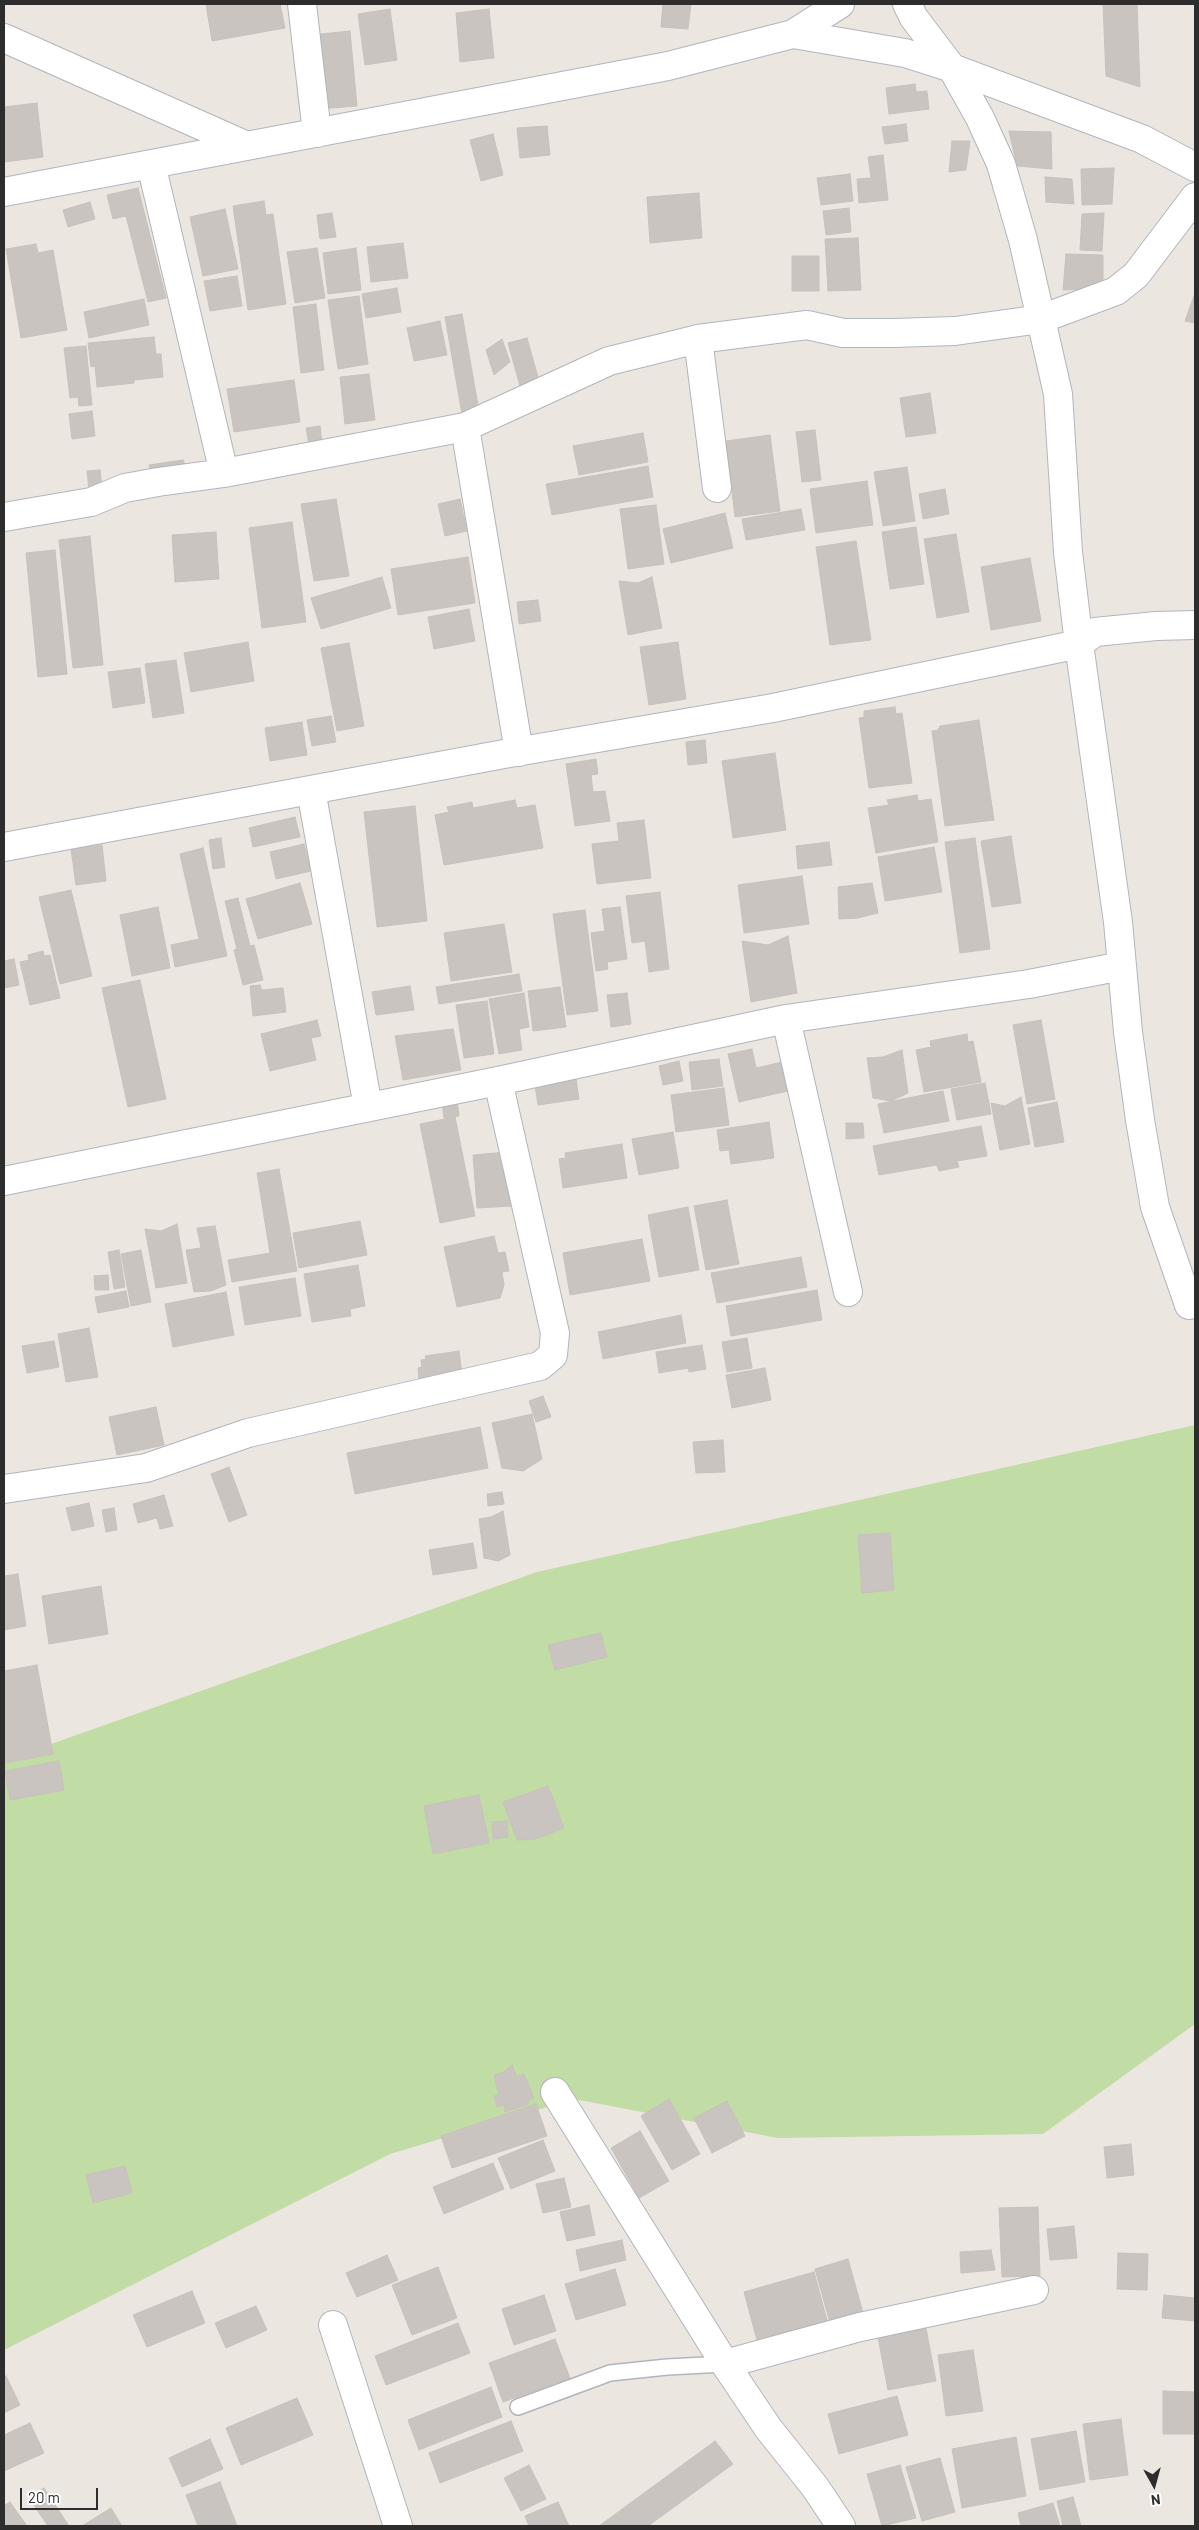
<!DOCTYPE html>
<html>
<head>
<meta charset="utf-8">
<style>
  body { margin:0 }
  #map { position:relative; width:1199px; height:2530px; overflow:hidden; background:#ece6e1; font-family:Barlow,sans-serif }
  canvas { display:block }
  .frame { position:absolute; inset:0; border:5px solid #2d2d2d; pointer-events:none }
  .north { position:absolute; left:1129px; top:2460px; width:50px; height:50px; -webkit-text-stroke:4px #fff; paint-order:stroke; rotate:173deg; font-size:14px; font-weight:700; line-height:20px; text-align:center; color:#2d2d2d }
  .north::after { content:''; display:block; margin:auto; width:18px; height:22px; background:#2d2d2d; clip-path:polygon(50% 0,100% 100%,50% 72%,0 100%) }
  .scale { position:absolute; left:20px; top:2488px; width:78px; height:22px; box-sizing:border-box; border:2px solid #2d2d2d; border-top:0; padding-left:6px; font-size:15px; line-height:18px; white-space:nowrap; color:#2d2d2d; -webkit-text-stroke:4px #fff; paint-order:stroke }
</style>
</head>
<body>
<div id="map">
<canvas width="1199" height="2530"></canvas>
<div class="frame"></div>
<div class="north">N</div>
<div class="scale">20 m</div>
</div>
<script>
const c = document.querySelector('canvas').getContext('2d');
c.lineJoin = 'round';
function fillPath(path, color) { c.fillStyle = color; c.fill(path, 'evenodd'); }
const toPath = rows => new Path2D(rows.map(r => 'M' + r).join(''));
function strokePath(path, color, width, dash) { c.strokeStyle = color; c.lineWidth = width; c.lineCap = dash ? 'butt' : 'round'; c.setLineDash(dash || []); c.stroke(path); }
fillPath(toPath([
  [1195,1425,1195,2024,1043,2134,778,2138,574,2099,390,2154,4,2350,4,1745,37,1749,537,1572]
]), '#c1dca5');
const building = toPath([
  [206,4,280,4,285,28,212,41,206,4],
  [663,4,691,4,688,29,661,27,663,4],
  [1103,4,1137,4,1140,87,1106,76,1103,4],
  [390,9,397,60,365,65,358,14,390,9],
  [489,9,494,58,460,62,456,13,489,9],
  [350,31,357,106,319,109,311,35,350,31],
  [915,84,916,92,927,91,929,109,889,114,886,88,915,84],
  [37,103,43,157,4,162,4,107,37,103],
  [906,124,908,141,885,144,882,127,906,124],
  [547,126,550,155,520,158,517,128,547,126],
  [1009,131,1051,132,1052,169,1017,166,1009,131],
  [493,134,503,175,481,181,470,140,493,134],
  [952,141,970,141,966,170,949,172,952,141],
  [883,155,888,200,859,203,857,179,871,178,868,157,883,155],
  [1114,168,1112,204,1082,205,1081,169,1114,168],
  [850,174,853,201,821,205,817,178,850,174],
  [1045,177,1072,179,1074,204,1046,202,1045,177],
  [138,188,166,298,148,302,126,216,113,219,107,195,138,188],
  [699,193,702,238,650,243,647,197,699,193],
  [264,201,266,215,273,214,286,304,248,310,233,206,264,201],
  [90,202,95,219,68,227,63,210,90,202],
  [849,208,851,232,826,235,823,211,849,208],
  [225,209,238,269,203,276,190,217,225,209],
  [332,213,336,237,320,239,317,215,332,213],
  [1104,213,1102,251,1080,250,1082,214,1104,213],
  [858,238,861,290,828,291,825,239,858,238],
  [403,243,408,278,371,282,367,247,403,243],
  [36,244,38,253,53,250,67,330,21,338,6,249,36,244],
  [317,248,325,298,295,303,287,252,317,248],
  [356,248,361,290,328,294,323,253,356,248],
  [1066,254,1103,255,1103,289,1063,290,1066,254],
  [792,256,819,256,819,291,792,291,792,256],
  [237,276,242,306,210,311,204,281,237,276],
  [397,288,401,312,366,318,362,294,397,288],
  [1195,293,1195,323,1185,321,1195,293],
  [359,296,368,364,338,369,328,300,359,296],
  [144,299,149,325,89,338,84,312,144,299],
  [316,304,324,370,301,373,293,307,316,304],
  [462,314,479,411,462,414,445,317,462,314],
  [440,321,447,355,414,361,407,328,440,321],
  [154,337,156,354,161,354,163,377,134,380,134,383,97,387,95,366,91,367,88,343,154,337],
  [527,338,539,381,520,386,508,343,527,338],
  [502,339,510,362,494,375,486,350,502,339],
  [86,346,92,405,79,406,78,397,70,398,64,348,86,346],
  [369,374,375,420,345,424,340,377,369,374],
  [294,380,300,422,234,432,227,389,294,380],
  [930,393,936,433,906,437,900,398,930,393],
  [92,411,95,436,72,439,69,414,92,411],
  [320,426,322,443,309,445,306,428,320,426],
  [815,430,821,480,802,482,796,432,815,430],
  [643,433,648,462,579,475,573,446,643,433],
  [770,435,780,511,735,517,726,441,770,435],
  [183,460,189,474,152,479,149,465,183,460],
  [648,466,653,497,552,515,546,484,648,466],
  [907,467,915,521,883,526,874,472,907,467],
  [100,470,102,488,89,490,87,471,100,470],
  [867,481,873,525,816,533,810,489,867,481],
  [945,489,949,514,923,519,919,494,945,489],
  [336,499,349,576,314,581,301,504,336,499],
  [460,499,467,531,445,536,438,504,460,499],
  [656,505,664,564,628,569,620,509,656,505],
  [801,509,805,530,746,540,742,519,801,509],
  [725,513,733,548,671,563,663,529,725,513],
  [292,522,306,622,262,628,249,528,292,522],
  [916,527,924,584,890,589,882,532,916,527],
  [216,532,219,579,175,582,172,535,216,532],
  [956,534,969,612,937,618,924,539,956,534],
  [90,536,103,665,73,668,59,540,90,536],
  [856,541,871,640,830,645,816,547,856,541],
  [55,550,67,674,38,677,26,553,55,550],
  [468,557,475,603,398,615,391,569,468,557],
  [1030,558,1041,621,991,630,981,567,1030,558],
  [382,577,391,608,321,629,311,598,382,577],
  [652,577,662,628,628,635,619,581,638,583,652,577],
  [538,600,541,621,519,624,517,602,538,600],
  [469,609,475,641,434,649,428,617,469,609],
  [248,642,254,681,191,692,184,653,248,642],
  [678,642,686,699,649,705,640,647,678,642],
  [349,643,364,726,337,731,321,648,349,643],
  [176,660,184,713,153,718,145,664,176,660],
  [140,668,145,703,113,708,108,672,140,668],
  [895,707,896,714,902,713,912,783,869,788,859,718,864,717,864,711,895,707],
  [331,716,336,742,312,746,307,720,331,716],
  [979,720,994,820,945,826,932,731,938,730,940,726,979,720],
  [302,722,307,755,270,761,265,728,302,722],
  [705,740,707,763,688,765,686,742,705,740],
  [775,753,786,830,733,838,722,761,775,753],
  [596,759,598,774,591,775,593,792,605,791,610,821,575,826,566,764,596,759],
  [917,795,918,801,931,799,938,842,876,853,868,808,889,805,887,800,917,795],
  [515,800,517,808,535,805,543,848,444,865,435,815,449,812,447,807,472,802,473,808,515,800],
  [415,806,427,921,377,927,364,812,415,806],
  [295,817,300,837,253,847,249,828,295,817],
  [644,820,651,878,597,884,592,844,619,841,617,823,644,820],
  [1011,836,1021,903,992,907,981,841,1011,836],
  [221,838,225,867,213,869,209,840,221,838],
  [975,838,990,949,960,953,945,842,975,838],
  [829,842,832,865,798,869,796,846,829,842],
  [304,844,311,871,276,879,270,852,304,844],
  [102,845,106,881,76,885,71,849,102,845],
  [934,847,942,892,885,901,878,857,934,847],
  [203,848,227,956,175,967,171,945,199,939,180,854,203,848],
  [802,876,809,924,744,933,738,885,802,876],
  [300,883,312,924,258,939,246,899,300,883],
  [872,883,878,913,858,918,839,919,838,887,872,883],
  [71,890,92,976,60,984,39,897,71,890],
  [660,892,669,969,649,972,645,941,632,943,626,896,660,892],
  [238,898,250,946,254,945,263,980,243,985,234,950,237,949,225,901,238,898],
  [158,907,170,968,132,976,120,915,158,907],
  [620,907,627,959,607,962,608,969,596,971,591,933,605,931,602,909,620,907],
  [585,910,598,1011,567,1015,553,914,585,910],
  [504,924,512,972,451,981,444,933,504,924],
  [788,936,797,993,751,1002,742,941,768,945,788,936],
  [43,951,44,956,50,955,60,998,30,1005,20,962,29,960,28,955,43,951],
  [14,959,19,985,4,988,4,961,14,959],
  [519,974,522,991,439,1004,436,987,519,974],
  [140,980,166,1099,128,1107,102,988,140,980],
  [260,985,262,990,283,988,286,1012,253,1016,250,986,260,985],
  [410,986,414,1010,376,1015,372,992,410,986],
  [560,987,566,1027,533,1031,528,991,560,987],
  [524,993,529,1027,519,1029,522,1050,499,1054,489,999,524,993],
  [627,993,631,1024,611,1027,607,995,627,993],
  [487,1001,494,1054,464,1058,456,1005,487,1001],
  [317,1020,321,1036,311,1038,316,1060,270,1071,261,1034,317,1020],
  [1041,1020,1055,1099,1027,1104,1013,1025,1041,1020],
  [453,1029,461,1070,403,1080,395,1036,453,1029],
  [967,1034,968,1042,973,1041,981,1082,924,1092,916,1050,931,1047,930,1041,967,1034],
  [752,1049,756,1068,782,1062,788,1091,739,1102,728,1054,752,1049],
  [902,1050,908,1093,891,1101,873,1098,867,1058,883,1057,902,1050],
  [719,1059,723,1086,692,1090,689,1062,719,1059],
  [679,1061,683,1081,663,1085,659,1066,679,1061],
  [576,1079,579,1099,538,1105,535,1085,576,1079],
  [985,1083,991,1114,957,1120,951,1089,985,1083],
  [724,1088,729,1125,676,1132,671,1095,724,1088],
  [943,1091,949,1121,884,1133,878,1104,943,1091],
  [1021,1097,1030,1144,1000,1150,991,1103,1005,1106,1021,1097],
  [457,1100,459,1116,444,1118,442,1102,457,1100],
  [1057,1102,1064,1142,1035,1147,1028,1108,1057,1102],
  [455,1117,475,1216,440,1223,420,1124,455,1117],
  [769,1122,774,1158,731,1164,729,1150,720,1151,717,1130,769,1122],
  [846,1123,863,1123,864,1138,846,1139,846,1123],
  [981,1126,987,1156,957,1161,959,1167,939,1171,937,1165,879,1175,873,1146,981,1126],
  [673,1132,679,1168,639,1175,632,1139,673,1132],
  [622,1144,627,1178,563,1188,559,1159,566,1158,565,1153,622,1144],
  [507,1152,512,1206,477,1208,473,1155,507,1152],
  [279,1169,297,1271,232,1282,228,1260,270,1253,257,1173,279,1169],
  [727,1200,739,1264,706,1270,694,1206,727,1200],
  [688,1207,699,1270,659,1277,648,1215,688,1207],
  [360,1221,367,1255,299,1268,293,1233,360,1221],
  [177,1224,187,1283,156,1288,145,1229,161,1231,177,1224],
  [215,1226,226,1285,211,1291,194,1292,186,1250,201,1248,197,1228,215,1226],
  [494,1236,498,1253,505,1252,509,1271,502,1272,504,1285,500,1298,457,1307,444,1247,494,1236],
  [642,1239,650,1281,570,1295,563,1253,642,1239],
  [119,1250,125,1287,114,1289,108,1252,119,1250],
  [141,1250,151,1302,131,1306,121,1254,141,1250],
  [801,1257,807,1287,717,1303,711,1273,801,1257],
  [358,1265,365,1306,350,1309,351,1316,312,1322,304,1274,358,1265],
  [108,1275,109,1290,95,1290,94,1276,108,1275],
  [295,1278,301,1316,245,1325,239,1287,295,1278],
  [817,1290,822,1320,731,1336,726,1306,817,1290],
  [126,1291,129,1307,98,1313,95,1297,126,1291],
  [226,1292,234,1335,173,1347,165,1304,226,1292],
  [681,1315,686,1343,603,1359,598,1332,681,1315],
  [89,1328,98,1377,66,1382,58,1334,89,1328],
  [747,1338,752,1368,727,1372,722,1342,747,1338],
  [54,1341,59,1367,27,1373,22,1346,54,1341],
  [702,1345,706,1369,689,1372,688,1368,659,1373,656,1352,702,1345],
  [459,1351,462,1374,419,1380,418,1368,422,1367,421,1360,426,1359,425,1356,459,1351],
  [765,1368,771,1400,732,1408,726,1375,765,1368],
  [543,1396,551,1417,536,1422,529,1401,543,1396],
  [156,1407,164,1445,117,1455,109,1417,156,1407],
  [532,1414,542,1459,523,1471,502,1468,492,1423,532,1414],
  [480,1427,488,1468,355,1494,347,1453,480,1427],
  [723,1440,725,1472,696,1473,693,1442,723,1440],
  [229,1467,247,1515,229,1522,211,1474,229,1467],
  [502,1492,504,1504,488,1506,487,1494,502,1492],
  [164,1495,173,1526,160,1529,157,1518,138,1523,133,1504,164,1495],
  [89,1503,94,1526,72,1531,66,1508,89,1503],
  [114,1508,117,1530,106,1532,102,1510,114,1508],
  [503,1511,510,1555,498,1561,484,1558,479,1519,491,1517,503,1511],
  [890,1533,894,1590,862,1593,858,1535,890,1533],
  [473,1543,477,1568,433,1575,429,1550,473,1543],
  [18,1574,26,1626,4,1630,4,1576,18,1574],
  [101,1586,108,1634,49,1644,42,1596,101,1586],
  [601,1633,607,1657,555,1670,548,1645,601,1633],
  [37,1665,53,1754,4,1763,4,1671,37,1665],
  [59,1761,64,1790,10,1800,5,1771,59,1761],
  [548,1786,564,1828,536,1839,517,1840,503,1802,548,1786],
  [479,1795,489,1843,433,1854,424,1806,479,1795],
  [507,1821,508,1837,493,1839,492,1822,507,1821],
  [512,2065,517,2077,524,2074,534,2098,527,2101,529,2104,505,2112,504,2105,497,2107,494,2096,499,2095,494,2075,502,2073,512,2065],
  [669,2099,700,2154,672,2170,641,2116,669,2099],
  [727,2101,745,2136,712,2153,694,2118,727,2101],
  [536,2104,547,2136,452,2168,441,2136,536,2104],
  [640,2131,669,2181,639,2198,611,2148,640,2131],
  [543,2140,555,2171,511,2189,498,2158,543,2140],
  [1131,2144,1134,2175,1107,2178,1104,2147,1131,2144],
  [493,2163,504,2189,444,2214,433,2187,493,2163],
  [125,2166,132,2193,93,2203,86,2175,125,2166],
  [564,2178,571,2207,543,2213,536,2184,564,2178],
  [589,2205,595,2235,567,2241,560,2212,589,2205],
  [1038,2207,1040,2276,1002,2277,999,2208,1038,2207],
  [1074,2226,1077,2258,1050,2260,1047,2229,1074,2226],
  [622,2240,626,2260,580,2271,576,2250,622,2240],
  [991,2250,995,2270,961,2273,960,2252,991,2250],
  [1118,2253,1148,2254,1147,2290,1117,2289,1118,2253],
  [387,2255,398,2280,357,2297,346,2273,387,2255],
  [848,2259,863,2313,830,2323,815,2269,848,2259],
  [438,2267,457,2318,412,2335,392,2285,438,2267],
  [615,2269,626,2305,576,2320,565,2284,615,2269],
  [814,2272,828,2324,758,2344,744,2292,814,2272],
  [192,2291,205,2323,147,2347,133,2315,192,2291],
  [544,2295,556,2331,514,2345,502,2309,544,2295],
  [1164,2295,1195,2298,1195,2321,1162,2318,1164,2295],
  [256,2306,267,2330,226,2348,215,2323,256,2306],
  [458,2323,470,2353,386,2385,375,2356,458,2323],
  [925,2323,936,2381,888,2390,877,2332,925,2323],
  [555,2339,570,2378,503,2402,489,2363,555,2339],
  [973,2350,983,2411,946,2416,938,2355,973,2350],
  [6,2376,20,2405,4,2413,4,2377,6,2376],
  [491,2387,502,2417,419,2450,408,2420,491,2387],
  [1163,2391,1195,2392,1195,2434,1163,2434,1163,2391],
  [897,2396,908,2435,839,2454,828,2414,897,2396],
  [297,2398,313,2435,241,2465,226,2428,297,2398],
  [1121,2419,1128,2475,1090,2480,1083,2424,1121,2419],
  [511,2421,523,2451,440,2483,429,2453,511,2421],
  [30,2423,44,2453,4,2471,4,2435,30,2423],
  [1076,2431,1085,2482,1040,2490,1031,2439,1076,2431],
  [1016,2437,1026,2496,962,2508,952,2449,1016,2437],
  [210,2439,223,2469,182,2487,169,2458,210,2439],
  [715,2441,733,2464,648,2526,599,2526,715,2441],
  [940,2458,955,2512,922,2521,906,2467,940,2458],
  [529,2465,546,2499,521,2511,504,2478,529,2465],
  [900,2465,916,2518,882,2526,867,2474,900,2465],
  [220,2482,237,2526,198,2526,186,2495,220,2482],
  [44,2488,69,2526,48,2526,29,2498,44,2488],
  [1073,2497,1081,2526,1063,2526,1057,2501,1073,2497],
  [10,2502,27,2526,4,2526,4,2506,10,2502],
  [558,2502,569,2526,529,2526,525,2516,558,2502],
  [1053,2503,1060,2526,1021,2526,1018,2513,1053,2503],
  [111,2508,122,2526,82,2526,111,2508]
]);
fillPath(building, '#c9c4bf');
strokePath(building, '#c8c1bb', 1);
const lane = toPath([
  [518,2407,610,2373,667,2367,725,2364]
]);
const street = toPath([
  [302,4,317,133],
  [907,4,914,18,952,68,980,118,1001,164,1023,240,1058,394,1068,552,1079,644,1118,922,1128,1032,1140,1120,1155,1207,1189,1305],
  [793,34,905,53,952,68,1142,139,1195,167],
  [4,38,247,146],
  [151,164,224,473],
  [4,192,668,66,793,34,840,4],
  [698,339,717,488],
  [465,427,519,752],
  [4,517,91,502,125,488,158,482,224,473,465,427,609,361,698,339,807,325,843,333,894,333,955,331,1041,319,1116,291,1136,275,1195,197],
  [311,790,368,1107],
  [4,847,504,754,773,708,1079,644,1095,632,1156,626,1195,625],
  [786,1019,848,1292],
  [4,1181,498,1081,786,1019,1029,984,1122,966],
  [4,1489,146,1468,248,1433,540,1366,553,1355,555,1333,498,1081],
  [555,2092,725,2364,768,2428,815,2487,841,2526],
  [333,2325,398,2526],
  [725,2364,860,2327,1034,2290]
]);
strokePath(lane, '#b2b5bb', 18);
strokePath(street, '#b2b5bb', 30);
strokePath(lane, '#fff', 15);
strokePath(street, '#fff', 28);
</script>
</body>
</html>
